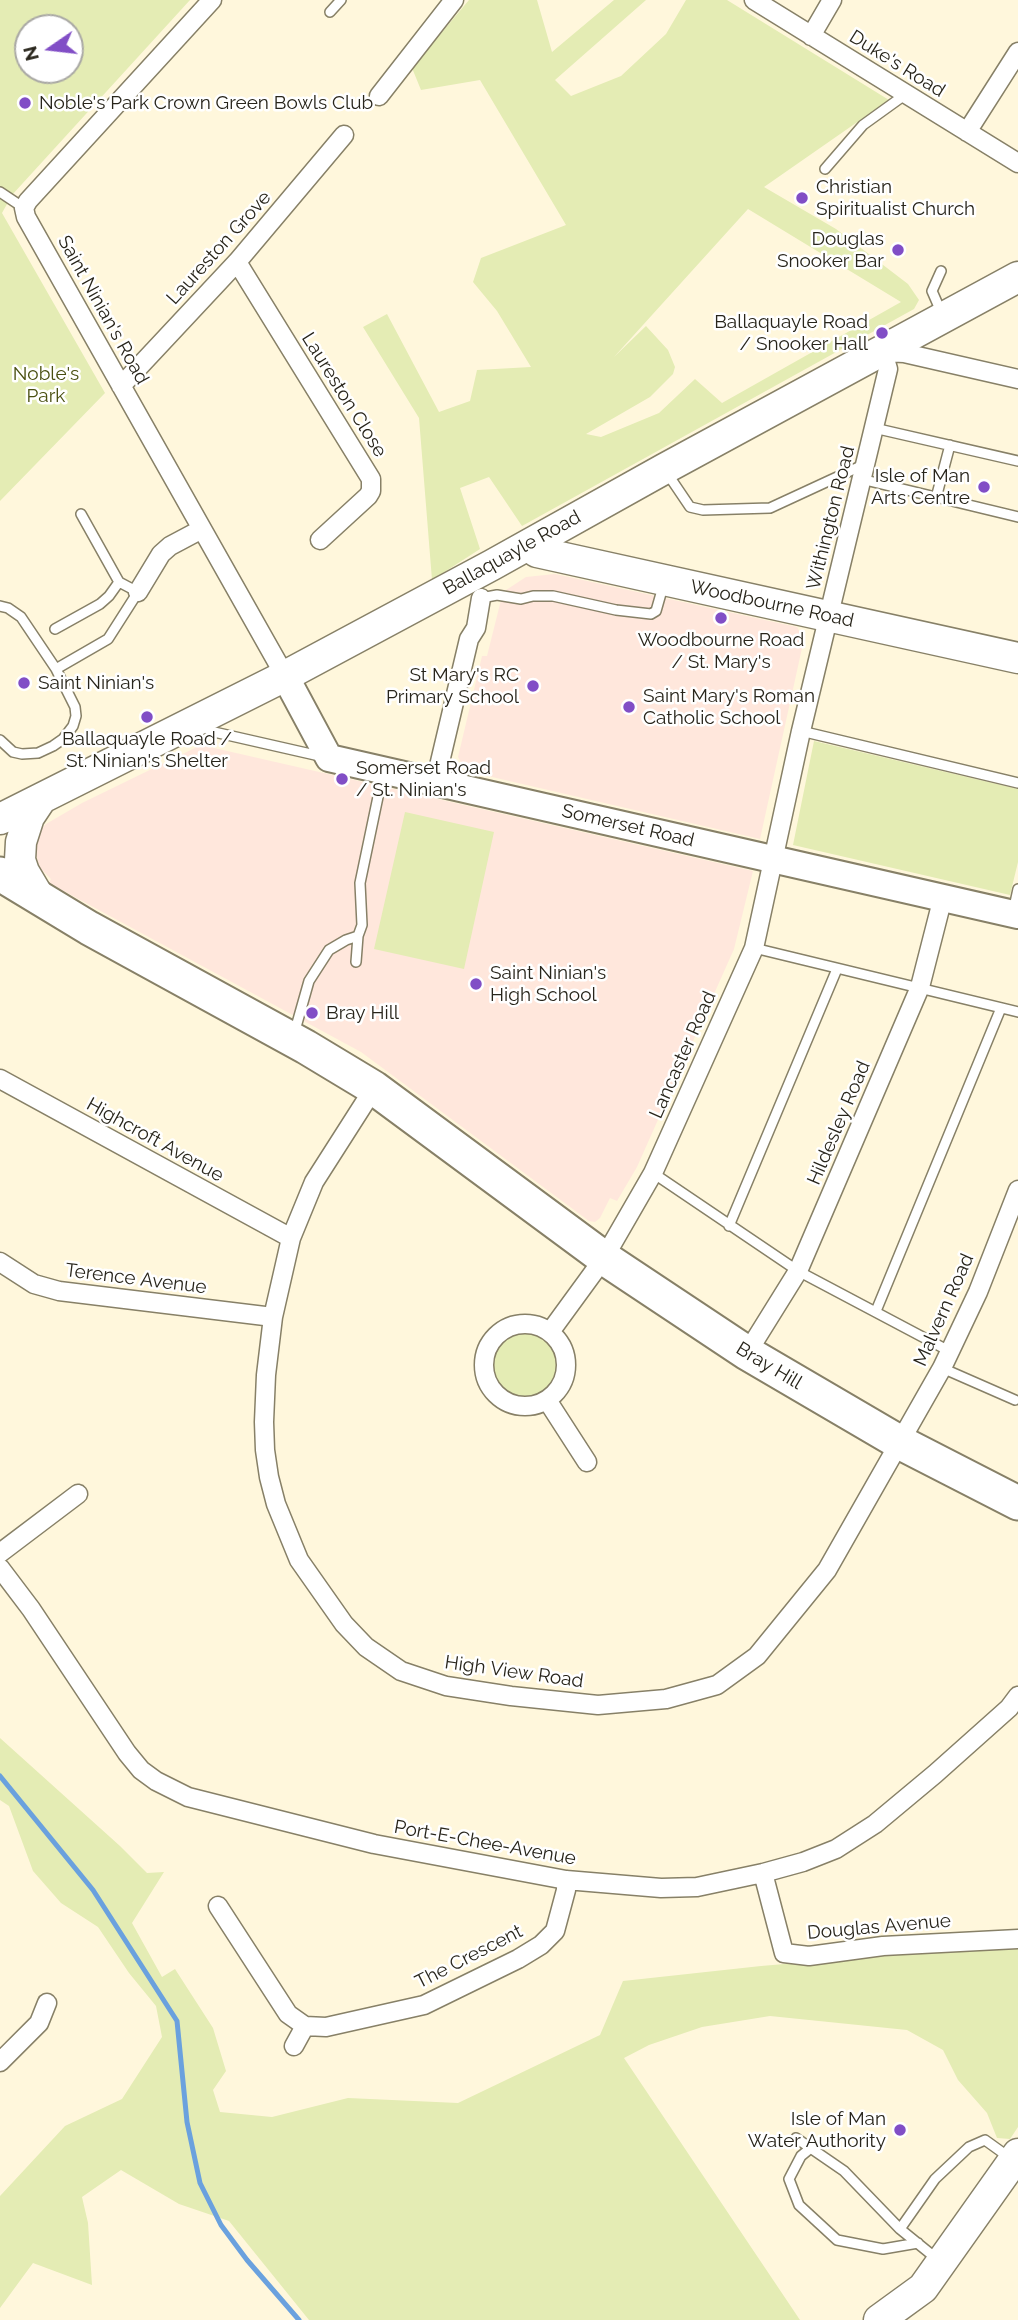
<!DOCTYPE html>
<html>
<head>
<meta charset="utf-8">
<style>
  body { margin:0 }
  #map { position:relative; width:1018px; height:2320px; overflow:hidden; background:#fff7dc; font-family:Raleway,sans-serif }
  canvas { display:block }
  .north { position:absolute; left:14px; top:14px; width:70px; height:70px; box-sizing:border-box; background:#fff; border:2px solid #a9a8a4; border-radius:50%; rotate:256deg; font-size:19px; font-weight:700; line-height:28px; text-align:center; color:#28251b }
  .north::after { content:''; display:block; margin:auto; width:24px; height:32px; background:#814ec6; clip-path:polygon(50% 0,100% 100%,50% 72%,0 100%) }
</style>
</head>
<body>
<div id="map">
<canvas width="1018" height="2320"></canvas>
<div class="north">N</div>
</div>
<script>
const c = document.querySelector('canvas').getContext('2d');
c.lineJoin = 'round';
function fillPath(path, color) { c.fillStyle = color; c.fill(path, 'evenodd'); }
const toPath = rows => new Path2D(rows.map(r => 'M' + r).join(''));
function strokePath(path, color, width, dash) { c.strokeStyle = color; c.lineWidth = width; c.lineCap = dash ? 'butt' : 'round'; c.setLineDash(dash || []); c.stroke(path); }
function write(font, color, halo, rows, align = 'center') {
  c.font = font + ' Raleway,sans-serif'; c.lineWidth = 5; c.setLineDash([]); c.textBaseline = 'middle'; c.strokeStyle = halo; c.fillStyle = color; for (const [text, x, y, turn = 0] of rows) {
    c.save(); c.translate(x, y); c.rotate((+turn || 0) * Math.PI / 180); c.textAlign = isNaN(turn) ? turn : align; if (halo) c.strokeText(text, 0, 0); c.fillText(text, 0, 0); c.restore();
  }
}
fillPath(toPath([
  [555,574,797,627,804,639,760,839,466,771,458,757,482,656,487,656,503,592,526,577],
  [201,745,753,871,734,949,637,1167,617,1201,610,1198,600,1218,595,1222,589,1221,361,1052,49,883,51,879,40,868,36,855,31,856,35,835,46,824,82,803]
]), '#ffe7dc');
fillPath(toPath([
  [0,0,190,0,12,195,2,213,105,393,0,501],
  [28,28,70,28,70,70,28,70],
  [469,0,537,0,552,52,614,0,646,0,555,80,571,96,621,76,666,34,686,0,727,0,889,100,764,187,836,229,908,284,919,300,914,309,522,526,489,477,460,488,480,549,432,580,419,418,363,327,387,314,439,412,470,401,477,370,531,367,497,311,473,282,481,258,566,225,480,80,421,90,412,68],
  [748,209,901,302,722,403,695,379,659,413,601,437,586,434,650,397,673,374,675,367,668,350,646,326,614,357],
  [814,741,1018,789,1018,862,1010,895,793,845],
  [405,812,494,832,464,969,374,949],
  '492 1366a34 34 0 1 1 68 0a34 34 0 1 1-68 0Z',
  [0,1738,120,1846,147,1873,164,1872,132,1923,162,1977,175,1969,213,2028,226,2071,213,2090,220,2112,272,2117,348,2098,458,2103,600,2035,623,1981,761,1966,996,1946,1018,1948,1018,2127,1010,2139,997,2138,987,2113,958,2080,943,2050,907,2030,770,2016,702,2027,649,2045,624,2058,800,2320,309,2320,229,2221,179,2204,121,2170,82,2197,88,2223,92,2285,33,2263,0,2308,0,2196,65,2126,122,2099,162,2037,156,2006,129,1973,98,1927,61,1903,33,1871,9,1806,0,1800]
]), '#e4ecb4');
strokePath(toPath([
  [0,1776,93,1890,177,2021,187,2122,200,2183,221,2225,247,2260,299,2320]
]), '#6aa1de', 5);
const lane = toPath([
  [330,12,341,0],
  [825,169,863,125,906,94],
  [0,192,24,208],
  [941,271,932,291,942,314],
  [874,428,1018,461],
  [667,473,690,507,703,510,770,508,863,465],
  [861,479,1018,517],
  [936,498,950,445],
  [481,598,497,595,521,599,533,596,553,596,616,610,651,614,656,611,664,583],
  [0,606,8,608,21,617,56,669,75,707,76,716,73,726,63,739,53,746,38,753,22,754,13,752,0,740],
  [55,629,100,604,109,596,119,582],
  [56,669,108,639,138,592,119,582,81,514],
  [202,726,214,732,324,757],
  [801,731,1018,783],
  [1013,912,1018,889],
  [754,948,1018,1012],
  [356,962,358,936],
  [294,1034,309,981,329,950,346,940,358,936,362,925,360,883,383,773],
  [653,1173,798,1271,951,1352],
  [729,1226,837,969],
  [876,1311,1001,1008],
  [942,1368,1015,1400],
  [796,2138,844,2171,900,2229,937,2259],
  [812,2147,801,2156,789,2179,799,2205,837,2240,883,2249,918,2243],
  [900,2229,935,2179,969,2147,985,2140,1010,2158]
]);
const street = toPath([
  [212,0,28,201,24,208,26,217,285,676],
  [754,0,1018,163],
  [811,36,832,0],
  [379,96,454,0],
  [967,132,1018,52],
  [237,262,371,479,371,491,368,496,320,540],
  [121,386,237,262,344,135],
  [138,592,161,554,170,546,202,529],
  [435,783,469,639,476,628,481,598],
  [0,1079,291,1238],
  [374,1088,314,1182,291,1238,273,1317,266,1375,264,1422,265,1450,269,1477,276,1504,299,1560,344,1624,366,1647,401,1671,446,1686,511,1696,598,1705,666,1699,717,1685,757,1656,827,1570,942,1368,978,1292,1018,1190],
  [0,1262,34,1284,59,1291,273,1317],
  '484 1365a41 41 0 1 1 82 0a41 41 0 1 1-82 0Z',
  [550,1332,604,1258,653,1173,754,948,801,731,888,369,883,352,904,353,1018,379],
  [747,1353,798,1271,920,987,943,897],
  [547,1400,587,1462],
  [0,1553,78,1494],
  [0,1568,31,1609,127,1753,141,1770,156,1781,188,1797,374,1844,566,1880,661,1888,697,1887,763,1873,803,1862,836,1849,875,1824,935,1774,1009,1708,1018,1696],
  [763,1873,784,1953,809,1956,883,1946,1018,1939],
  [218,1906,288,2014,305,2026,326,2027,424,2005,518,1959,541,1945,555,1931,566,1890,566,1880],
  [294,2046,305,2026],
  [0,2062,39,2023,47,2003]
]);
const secondary = toPath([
  [285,676,329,758,1018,915]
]);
const primary = toPath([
  [528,546,537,552,1018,658],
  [0,819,285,676,492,565,664,469,1018,277],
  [40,899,24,872,20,860,21,842,29,817,41,799],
  [879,2320,923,2288,1018,2154]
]);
const highway = toPath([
  [0,874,89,928,306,1047,374,1088,604,1258,747,1353,899,1442,1018,1503]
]);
strokePath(lane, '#878067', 12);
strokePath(street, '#878067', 21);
strokePath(secondary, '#878067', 30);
strokePath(primary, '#878067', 33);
strokePath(highway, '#878067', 37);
strokePath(lane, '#fff', 9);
strokePath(street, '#fff', 18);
strokePath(secondary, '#fff', 26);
strokePath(primary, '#fff', 30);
strokePath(highway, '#fff', 33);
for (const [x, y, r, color] of [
  [25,103,7,"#814ec6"],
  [802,198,7,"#814ec6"],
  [898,250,7,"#814ec6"],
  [882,333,7,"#814ec6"],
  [984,487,7,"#814ec6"],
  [721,618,7,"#814ec6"],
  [24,683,7,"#814ec6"],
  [533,686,7,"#814ec6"],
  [629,707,7,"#814ec6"],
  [147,717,7,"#814ec6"],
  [342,779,7,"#814ec6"],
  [476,984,7,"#814ec6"],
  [312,1013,7,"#814ec6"],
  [900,2130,7,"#814ec6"]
]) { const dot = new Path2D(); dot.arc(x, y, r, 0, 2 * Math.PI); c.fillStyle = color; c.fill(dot); strokePath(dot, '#fff', 2.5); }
write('19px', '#28251b', '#fff', [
  ["Duke's Road",897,64,32],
  ["Laureston Grove",219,248,-48],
  ["Saint Ninian's Road",103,310,61],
  ["Laureston Close",344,395,58],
  ["Withington Road",831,518,-76],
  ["Ballaquayle Road",512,553,-29],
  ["Woodbourne Road",772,604,12],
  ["Somerset Road",628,826,13],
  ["Lancaster Road",683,1055,-66],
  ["Hildesley Road",839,1123,-67],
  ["Highcroft Avenue",155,1140,29],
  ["Terence Avenue",136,1279,7],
  ["Malvern Road",944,1310,-66],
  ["Bray Hill",769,1366,31],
  ["High View Road",514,1672,8],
  ["Port-E-Chee-Avenue",485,1843,10],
  ["Douglas Avenue",879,1927,-5],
  ["The Crescent",469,1957,-27]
]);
write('19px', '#28251b', '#fff', [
  ["Noble's Park Crown Green Bowls Club",39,103],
  ["Christian",816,187],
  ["Spiritualist Church",816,209],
  ["Douglas",884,239,"right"],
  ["Snooker Bar",884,261,"right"],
  ["Ballaquayle Road",868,322,"right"],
  ["/ Snooker Hall",868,344,"right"],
  ["Isle of Man",970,476,"right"],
  ["Arts Centre",970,498,"right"],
  ["Woodbourne Road",721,640,"center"],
  ["/ St. Mary's",721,662,"center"],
  ["St Mary's RC",519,675,"right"],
  ["Primary School",519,697,"right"],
  ["Saint Ninian's",38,683],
  ["Saint Mary's Roman",643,696],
  ["Catholic School",643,718],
  ["Ballaquayle Road /",147,739,"center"],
  ["St. Ninian's Shelter",147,761,"center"],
  ["Somerset Road",356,768],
  ["/ St. Ninian's",356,790],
  ["Saint Ninian's",490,973],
  ["High School",490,995],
  ["Bray Hill",326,1013],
  ["Isle of Man",886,2119,"right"],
  ["Water Authority",886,2141,"right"]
], 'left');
write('19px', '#494f10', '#fff', [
  ["Noble's",46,374],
  ["Park",46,396]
]);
</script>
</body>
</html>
